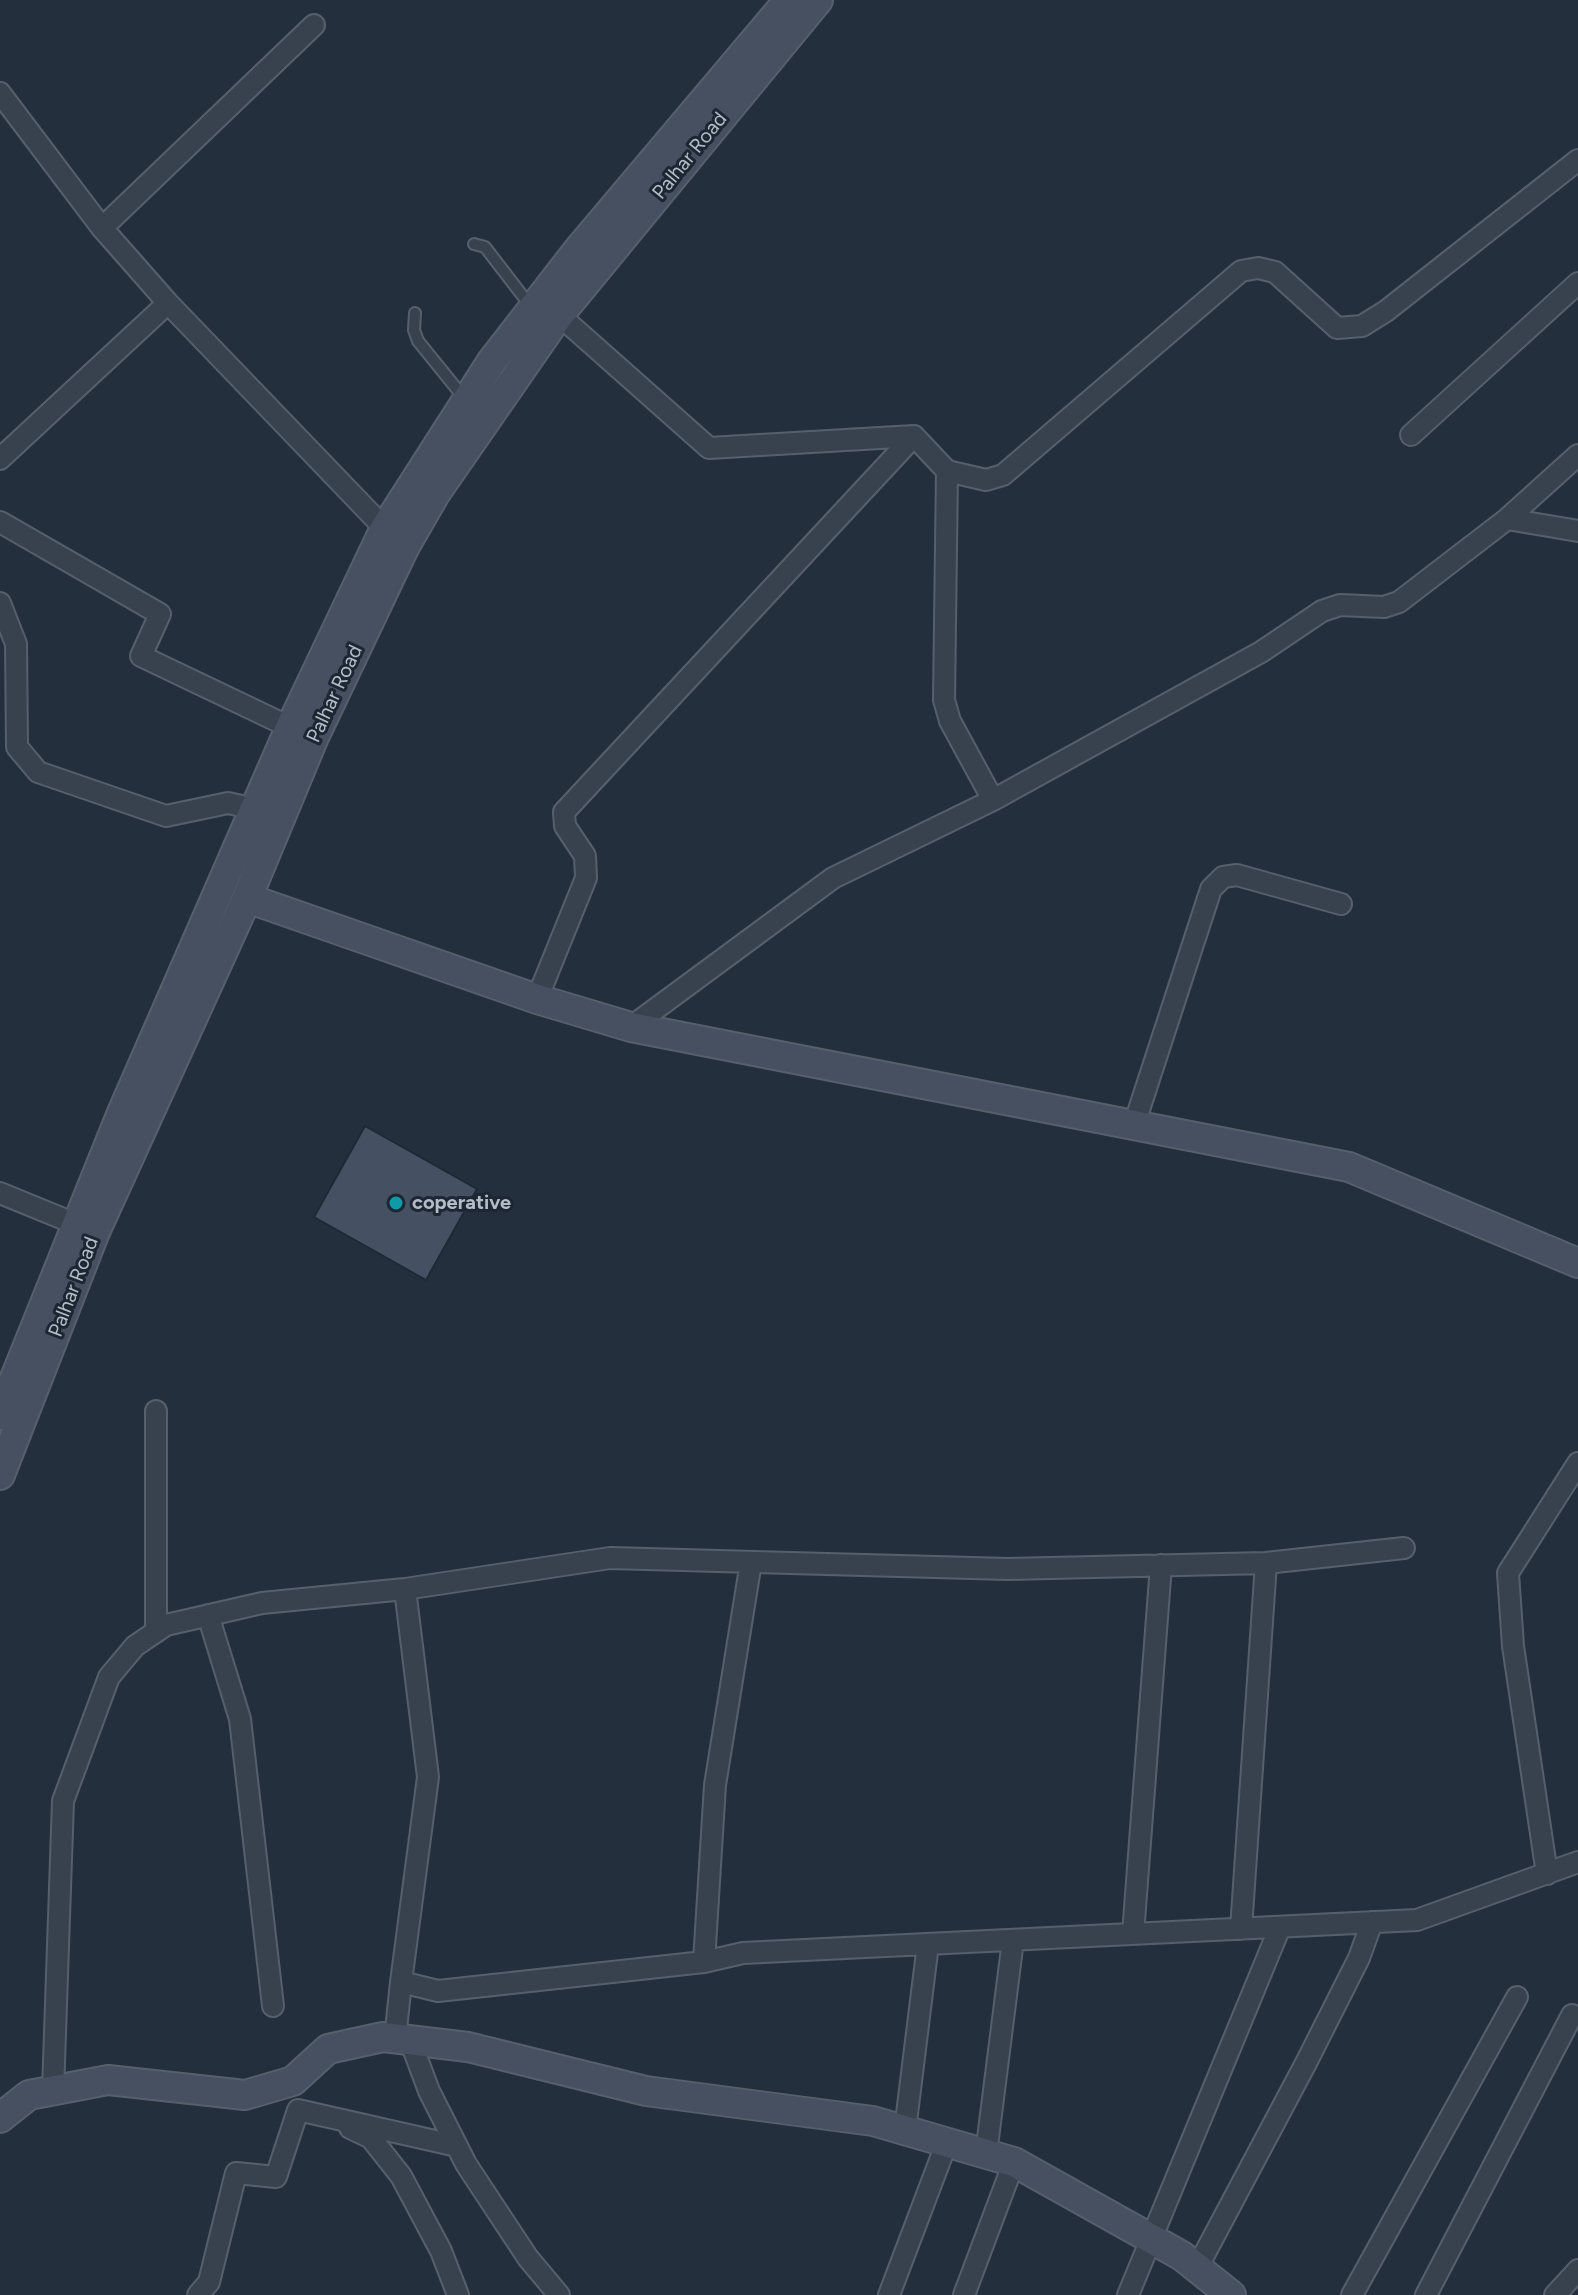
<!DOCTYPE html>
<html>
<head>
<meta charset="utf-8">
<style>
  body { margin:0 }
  canvas { display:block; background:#242f3e }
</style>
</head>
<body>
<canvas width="1578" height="2295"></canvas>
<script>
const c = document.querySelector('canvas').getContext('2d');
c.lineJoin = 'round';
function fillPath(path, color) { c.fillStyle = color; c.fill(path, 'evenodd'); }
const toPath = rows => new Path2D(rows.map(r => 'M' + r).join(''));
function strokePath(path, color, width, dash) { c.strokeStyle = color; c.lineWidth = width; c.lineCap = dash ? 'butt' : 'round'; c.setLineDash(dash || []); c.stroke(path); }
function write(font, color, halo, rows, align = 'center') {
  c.font = font + ' Figtree,sans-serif'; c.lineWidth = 6; c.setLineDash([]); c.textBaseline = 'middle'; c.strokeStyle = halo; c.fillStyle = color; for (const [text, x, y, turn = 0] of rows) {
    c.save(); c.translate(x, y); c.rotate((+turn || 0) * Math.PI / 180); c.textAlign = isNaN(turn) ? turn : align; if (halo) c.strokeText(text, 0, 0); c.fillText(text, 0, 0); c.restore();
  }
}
const building = toPath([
  [365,1126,477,1189,426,1280,314,1217,365,1126]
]);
fillPath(building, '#455162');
strokePath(building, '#1f2835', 2);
const lane = toPath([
  [474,244,485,247,532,308],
  [415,313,414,330,418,341,465,399]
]);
const street = toPath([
  [0,93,102,228,168,303],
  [102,228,314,25],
  [559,315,709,448,914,436,947,471,986,480,1003,475,1241,271,1258,268,1275,272,1337,328,1362,326,1386,311,1578,160],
  [1411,435,1578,283],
  [0,459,168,303,392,536],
  [947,471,944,700,950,721,993,800],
  [1507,519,1578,531],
  [0,522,160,614,141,656,300,732],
  [0,603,16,644,17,747,38,772,166,816,228,803,255,809],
  [537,999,586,878,585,856,565,826,564,812,914,436],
  [631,1027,833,878,993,800,1261,652,1322,611,1340,605,1384,607,1399,602,1507,519,1578,455],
  [1134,1125,1211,889,1223,877,1237,875,1341,904],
  [0,1193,88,1229],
  [208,1615,240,1719,273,2006],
  [156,1632,156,1411],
  [1547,1874,1513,1646,1508,1573,1578,1463],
  [1241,1929,1266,1563],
  [1133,1934,1161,1565],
  [704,1962,715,1785,751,1562],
  [401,1982,428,1777,405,1589],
  [395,2039,401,1982,438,1991,704,1962,743,1953,1417,1920,1578,1862],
  [410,2040,429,2091,466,2164,528,2258,559,2295],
  [53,2091,63,1801,109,1677,135,1646,166,1625,262,1603,405,1589,610,1558,1008,1569,1266,1563,1404,1548],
  [350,2128,371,2138,401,2176,441,2251,458,2295],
  [905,2130,928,1944],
  [986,2154,1013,1940],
  [1197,2268,1306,2063,1359,1958,1372,1922],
  [198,2295,209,2282,236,2173,276,2177,298,2110,457,2146],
  [889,2295,947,2142],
  [964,2295,1014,2162],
  [1128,2295,1280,1927],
  [1352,2295,1517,1997],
  [1426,2295,1572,2015],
  [1555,2295,1578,2270]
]);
const secondary = toPath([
  [247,898,537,999,631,1027,1349,1167,1578,1263],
  [0,1415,121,1115,290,728,385,528,492,361,578,250,789,0],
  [0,1475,95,1232,247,898,314,737,404,548,435,494,559,315,818,0],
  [0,2118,29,2095,108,2080,245,2095,293,2081,328,2049,383,2037,468,2047,646,2091,873,2121,1014,2162,1182,2256,1231,2295]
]);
strokePath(lane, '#565f6c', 14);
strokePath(street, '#565f6c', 24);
strokePath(secondary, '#565f6c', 32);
strokePath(lane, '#38414e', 10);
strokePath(street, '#38414e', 20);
strokePath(secondary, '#465061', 28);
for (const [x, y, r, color] of [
  [396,1203,8,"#0f9aa8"]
]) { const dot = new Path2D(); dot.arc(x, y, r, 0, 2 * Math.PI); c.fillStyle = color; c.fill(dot); strokePath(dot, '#1d2633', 3); }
write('20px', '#b4bcc9', '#1d2633', [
  ["Palhar Road",690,156,-51],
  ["Palhar Road",335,694,-65],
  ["Palhar Road",74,1287,-69]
]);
write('bold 20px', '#b4bcc9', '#1d2633', [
  ["coperative",412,1203]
], 'left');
</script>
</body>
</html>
